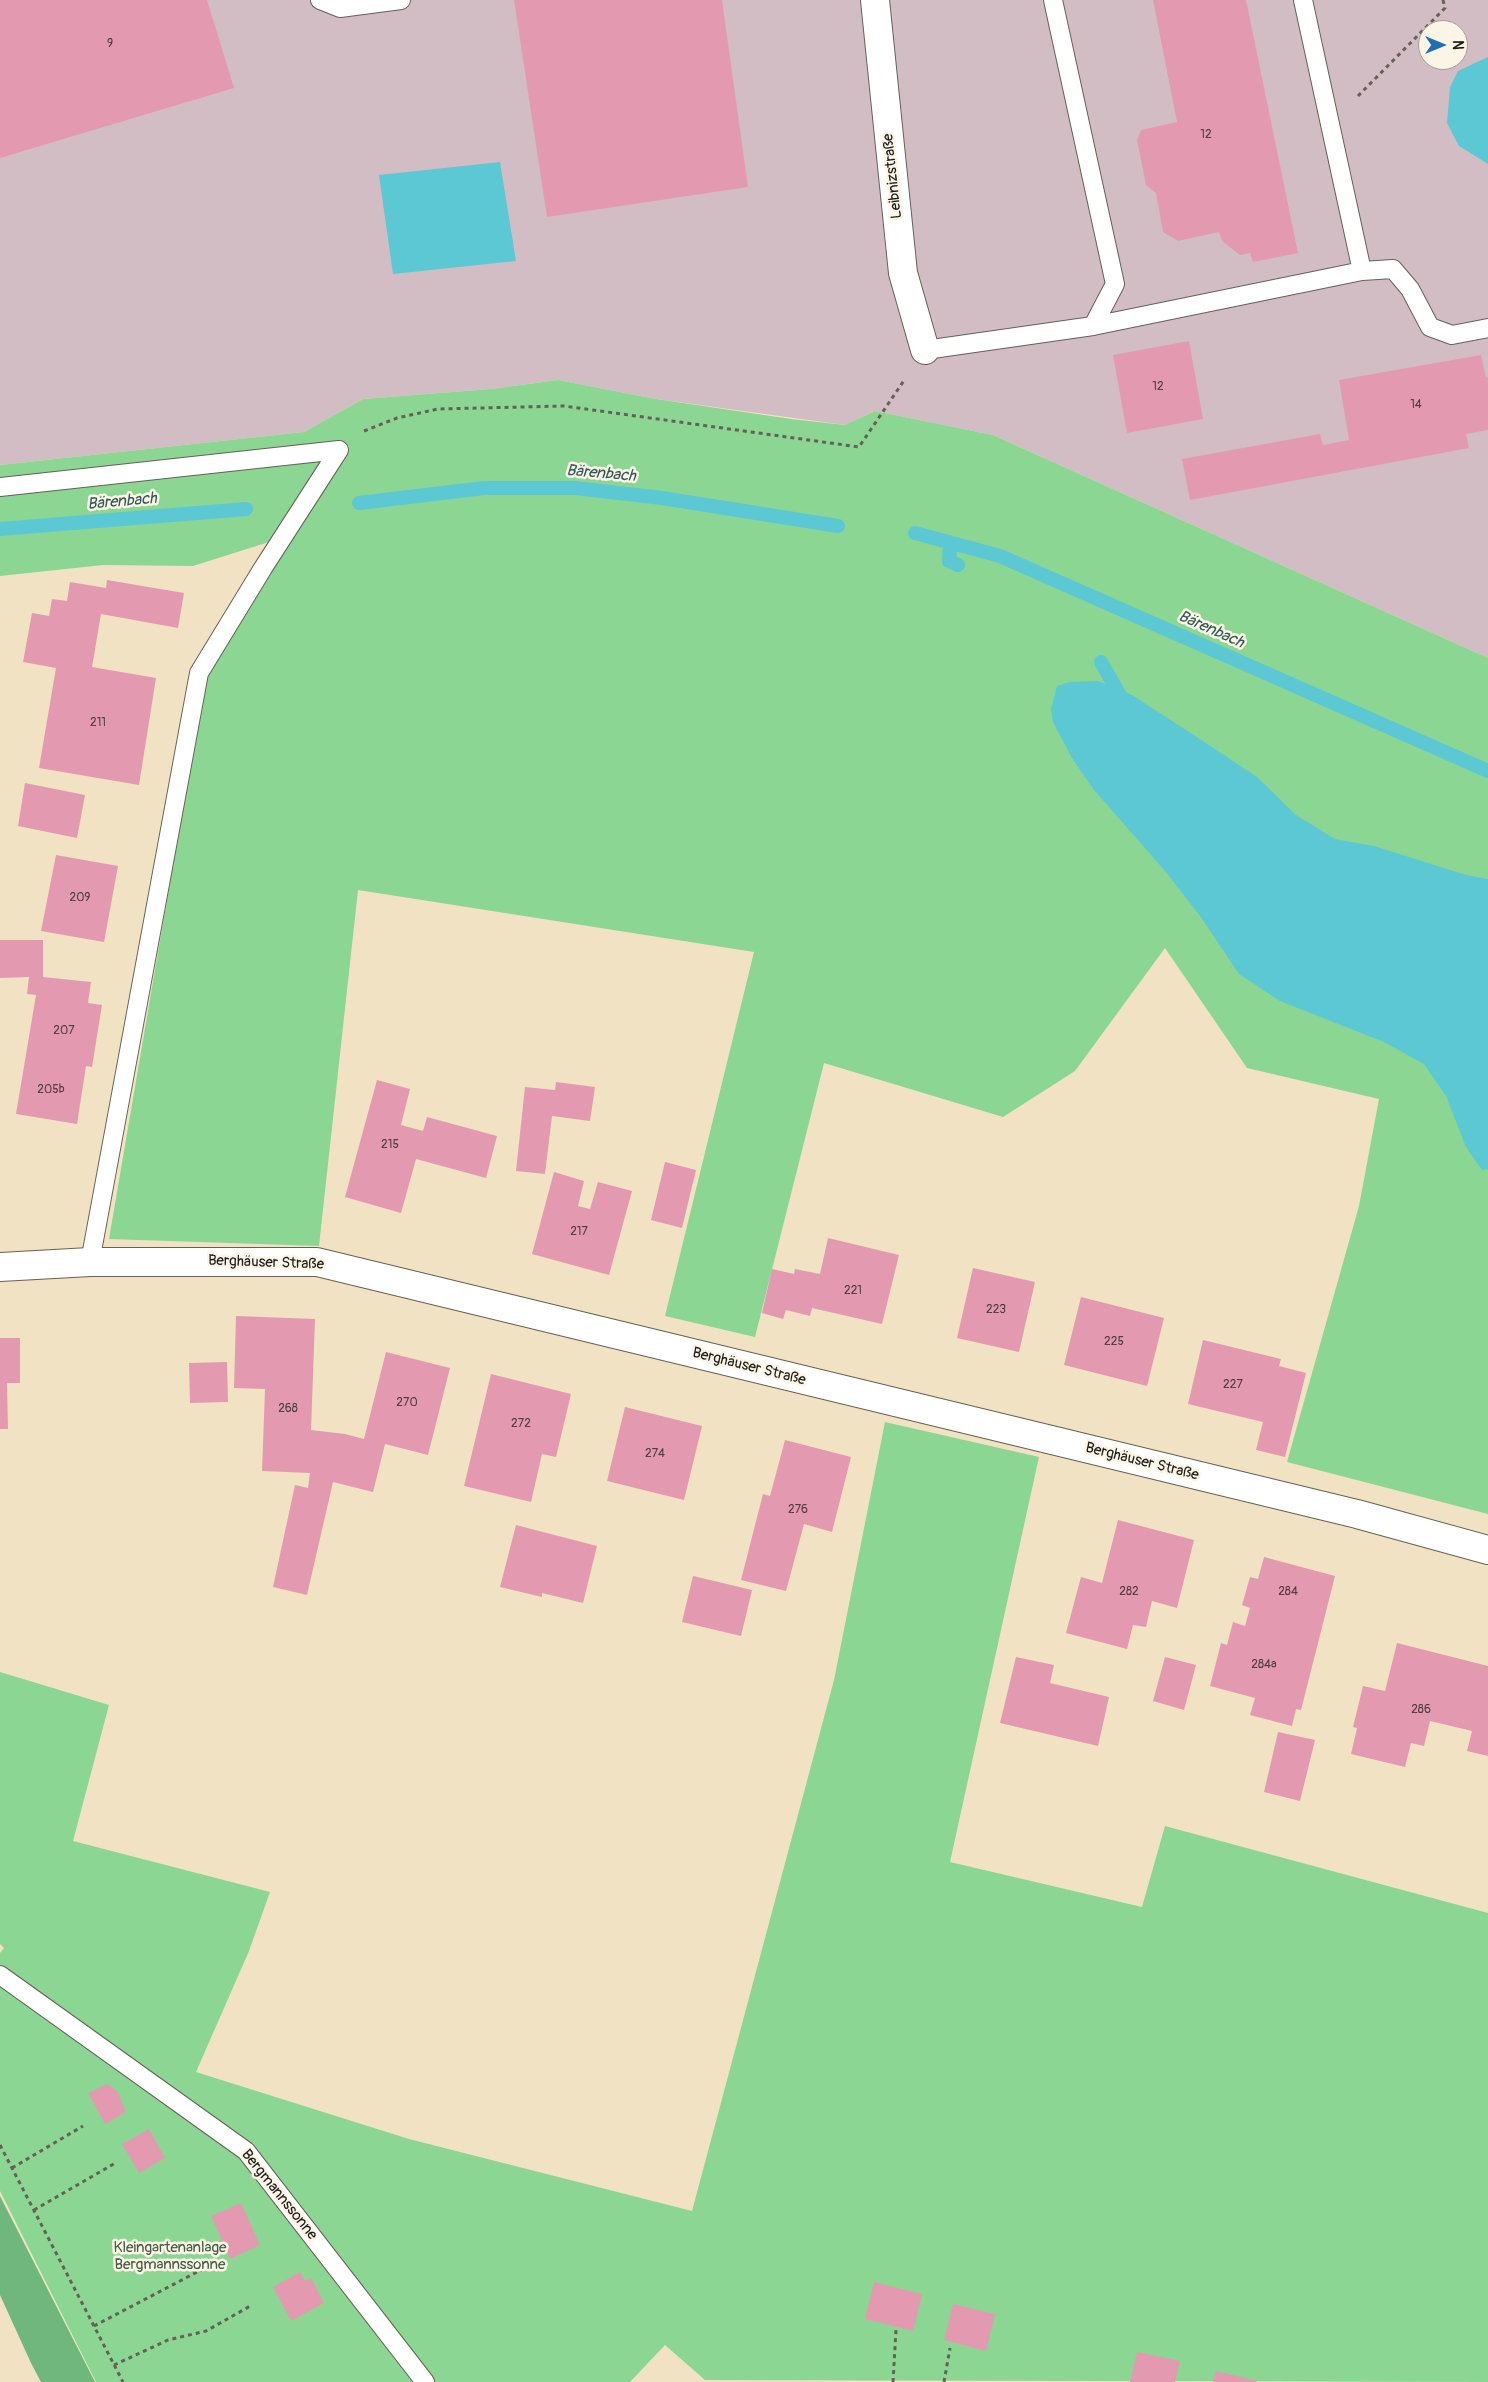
<!DOCTYPE html>
<html>
<head>
<meta charset="utf-8">
<style>
  body { margin:0 }
  #map { position:relative; width:1488px; height:2382px; overflow:hidden; background:#f0e2c3; font-family:Pangolin,sans-serif }
  canvas { display:block }
  .north { position:absolute; left:1418px; top:20px; width:50px; height:50px; box-sizing:border-box; background:#fcf5e5; border:1px solid #a29e95; border-radius:50%; rotate:90deg; font-size:14px; font-weight:700; line-height:20px; text-align:center; color:#1c1c1c }
  .north::after { content:''; display:block; margin:auto; width:18px; height:22px; background:#1f6fb2; clip-path:polygon(50% 0,100% 100%,50% 72%,0 100%) }
</style>
</head>
<body>
<div id="map">
<canvas width="1488" height="2382"></canvas>
<div class="north">N</div>
</div>
<script>
const c = document.querySelector('canvas').getContext('2d');
c.lineJoin = 'round';
function fillPath(path, color) { c.fillStyle = color; c.fill(path, 'evenodd'); }
const toPath = rows => new Path2D(rows.map(r => 'M' + r).join(''));
function strokePath(path, color, width, dash) { c.strokeStyle = color; c.lineWidth = width; c.lineCap = dash ? 'butt' : 'round'; c.setLineDash(dash || []); c.stroke(path); }
function write(font, color, halo, rows, align = 'center') {
  c.font = font + ' Pangolin,sans-serif'; c.lineWidth = 5; c.setLineDash([]); c.textBaseline = 'middle'; c.strokeStyle = halo; c.fillStyle = color; for (const [text, x, y, turn = 0] of rows) {
    c.save(); c.translate(x, y); c.rotate((+turn || 0) * Math.PI / 180); c.textAlign = isNaN(turn) ? turn : align; if (halo) c.strokeText(text, 0, 0); c.fillText(text, 0, 0); c.restore();
  }
}
fillPath(toPath([
  [0,0,1488,0,1488,658,993,435,875,411,845,425,656,399,558,380,491,389,363,399,304,432,0,465],
  [1428,30,1458,30,1458,60,1428,60]
]), '#d2bdc5');
fillPath(toPath([
  [558,380,656,399,791,419,845,425,875,411,993,435,1488,658,1488,1514,1287,1462,1359,1206,1379,1099,1247,1068,1165,948,1075,1071,1003,1117,824,1063,755,1337,665,1316,754,952,358,890,319,1246,109,1239,205,677,269,542,193,566,103,565,0,576,0,465,304,432,363,399,491,389],
  [885,1422,1039,1457,950,1862,1142,1907,1165,1826,1488,1913,1488,2382,705,2380,665,2345,630,2382,96,2382,0,2191,0,1953,4,1948,0,1944,0,1672,109,1705,73,1841,270,1892,249,1951,196,2072,409,2139,692,2211,834,1680]
]), '#8bd693');
fillPath(toPath([
  [0,2196,95,2382,41,2382,31,2363,0,2295]
]), '#70b77d');
fillPath(toPath([
  [1488,57,1488,164,1459,146,1447,123,1450,87,1458,71],
  [500,162,516,261,393,274,379,175],
  [1098,681,1132,695,1212,747,1257,777,1296,815,1335,839,1374,846,1466,875,1488,879,1488,1169,1482,1170,1466,1147,1446,1096,1424,1064,1384,1042,1280,1001,1239,974,1200,916,1166,872,1094,790,1072,758,1053,722,1051,709,1057,686,1070,682]
]), '#5cc8d3');
strokePath(toPath([
  [359,503,484,488,575,488,662,498,838,526],
  [0,529,246,509],
  [915,533,1000,556,1488,771],
  [950,543,949,561,958,565],
  [1101,662,1126,706]
]), '#5cc8d3', 14);
fillPath(toPath([
  [0,0,207,0,234,88,0,158],
  [514,0,722,0,748,187,547,217],
  [1153,0,1246,0,1298,253,1253,262,1250,253,1240,255,1222,241,1219,232,1178,241,1163,232,1156,193,1146,185,1137,140,1141,130,1177,122],
  [1189,341,1203,419,1127,433,1113,355],
  [1481,355,1486,378,1488,377,1488,430,1466,434,1469,448,1190,500,1182,459,1320,434,1323,445,1349,440,1339,380],
  [107,580,184,593,178,628,101,614,92,667,156,678,139,785,39,768,56,668,23,662,32,613,49,616,52,599,67,601,70,582,106,588],
  [25,783,85,795,77,838,18,826],
  [56,855,118,866,104,942,41,931],
  [0,940,43,940,43,977,91,982,88,1003,102,1005,92,1067,86,1066,77,1124,16,1114,36,995,27,994,29,977,0,978],
  [377,1080,410,1089,401,1125,423,1131,427,1117,497,1136,486,1178,416,1159,401,1213,345,1197],
  [556,1082,595,1087,590,1121,552,1116,545,1174,516,1171,525,1087,555,1090],
  [665,1162,696,1170,682,1228,651,1220],
  [554,1172,584,1181,578,1206,590,1209,598,1182,632,1191,609,1275,532,1254],
  [828,1238,899,1255,882,1324,812,1308,810,1316,786,1310,783,1319,762,1313,772,1269,794,1274,795,1269,820,1274],
  [973,1268,1035,1282,1019,1352,957,1338],
  [1081,1297,1164,1318,1147,1386,1064,1365],
  [236,1316,315,1319,311,1430,345,1434,364,1439,386,1352,450,1368,428,1455,385,1444,373,1492,333,1482,307,1595,273,1587,295,1485,308,1488,310,1473,262,1471,265,1389,234,1388],
  [0,1338,20,1338,20,1383,7,1383,8,1429,0,1429],
  [1203,1340,1281,1359,1279,1366,1306,1373,1285,1457,1256,1450,1263,1422,1188,1404],
  [227,1362,228,1402,190,1403,189,1363],
  [491,1374,571,1394,556,1457,542,1454,531,1502,464,1486],
  [625,1407,702,1426,684,1500,607,1481],
  [785,1440,851,1457,832,1532,804,1524,786,1591,741,1580,763,1494,770,1496],
  [1118,1520,1194,1540,1177,1608,1152,1601,1146,1627,1133,1625,1127,1649,1066,1633,1081,1577,1102,1583],
  [516,1525,597,1546,583,1603,542,1593,542,1597,500,1587],
  [1264,1557,1335,1576,1301,1710,1296,1709,1292,1726,1250,1715,1255,1698,1210,1686,1221,1643,1227,1645,1233,1622,1245,1626,1250,1608,1242,1605,1250,1577,1258,1579],
  [693,1576,752,1590,741,1636,682,1622],
  [1397,1643,1488,1666,1488,1756,1467,1751,1472,1731,1430,1721,1424,1746,1411,1743,1405,1767,1351,1754,1357,1728,1353,1727,1363,1686,1385,1691],
  [1016,1657,1054,1665,1050,1683,1109,1697,1098,1746,1000,1723],
  [1165,1657,1196,1665,1184,1710,1153,1701],
  [1278,1732,1315,1740,1300,1801,1264,1792],
  [107,2084,117,2091,126,2112,105,2124,88,2093],
  [149,2129,165,2158,139,2173,122,2144],
  [241,2203,260,2245,230,2259,211,2216],
  [300,2272,305,2281,311,2278,324,2303,291,2321,273,2287],
  [874,2282,922,2294,913,2331,865,2319],
  [953,2304,995,2314,986,2351,944,2340],
  [1137,2352,1180,2361,1175,2382,1130,2382],
  [1216,2371,1257,2381,1256,2382,1213,2382]
]), '#e39ab1');
const service = toPath([
  [320,0,340,8,401,0],
  [1303,0,1362,271],
  [1093,326,1362,271,1393,269,1410,289,1430,327,1452,335,1488,328],
  [925,350,1093,326,1115,284,1053,0],
  [0,487,339,450],
  [90,1262,199,673,263,568,339,450],
  [0,1975,246,2151,425,2382]
]);
const minor = toPath([
  [875,0,903,273,925,350],
  [0,1267,90,1262,317,1262,1357,1514,1488,1550]
]);
strokePath(service, '#666156', 20);
strokePath(minor, '#666156', 30);
strokePath(toPath([
  [1358,96,1445,8,1443,0],
  [364,431,397,418,438,409,564,406,859,447,905,379],
  [0,2145,123,2382],
  [12,2168,83,2126],
  [34,2210,117,2162],
  [94,2326,220,2260],
  [114,2365,168,2340,206,2331,252,2305],
  [893,2382,896,2330],
  [944,2382,950,2348]
]), '#666156', 3, [4, 4]);
strokePath(service, '#fff', 18);
strokePath(minor, '#fff', 28);
write('12px', '#4e3c41', null, [
  ["9",110,44],
  ["12",1206,135],
  ["12",1158,387],
  ["14",1416,405],
  ["211",98,723],
  ["209",80,898],
  ["207",64,1031],
  ["205b",51,1090],
  ["215",390,1145],
  ["217",579,1232],
  ["221",853,1291],
  ["223",996,1310],
  ["225",1114,1342],
  ["227",1233,1385],
  ["270",407,1403],
  ["268",288,1409],
  ["272",521,1424],
  ["274",655,1454],
  ["276",798,1510],
  ["282",1129,1592],
  ["284",1288,1592],
  ["284a",1264,1665],
  ["286",1421,1710]
]);
write('15px', '#1c1c1c', '#fcf5e5', [
  ["Leibnizstraße",893,176,-96],
  ["Berghäuser Straße",266,1263,2],
  ["Berghäuser Straße",749,1367,14],
  ["Berghäuser Straße",1142,1462,14],
  ["Bergmannssonne",279,2195,51]
]);
write('15px', '#435d46', '#fcf5e5', [
  ["Kleingartenanlage",170,2248],
  ["Bergmannssonne",170,2265]
]);
write('italic 16px', '#32585c', '#fcf5e5', [
  ["Bärenbach",601,474,5],
  ["Bärenbach",122,502,-5],
  ["Bärenbach",1211,630,24]
]);
</script>
</body>
</html>
